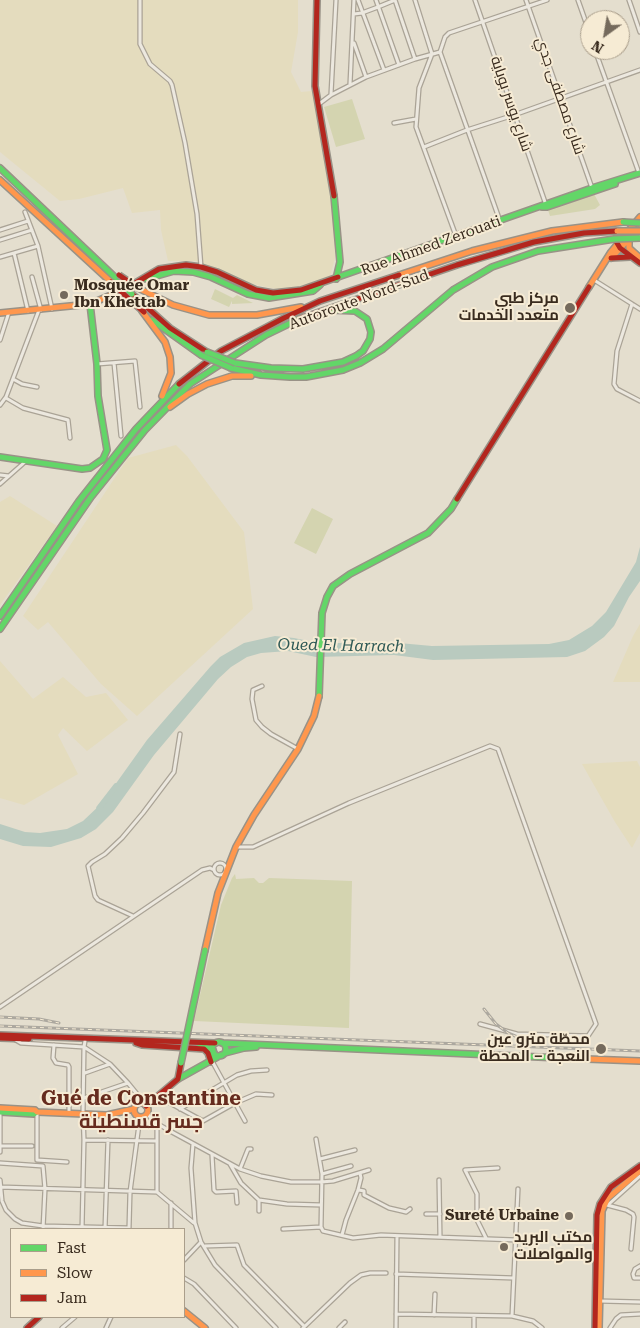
<!DOCTYPE html>
<html>
<head>
<meta charset="utf-8">
<style>
  body { margin:0 }
  #map { position:relative; width:640px; height:1328px; overflow:hidden; background:#e4dece; font-family:"Roboto Serif",serif }
  canvas { display:block }
  .legend { position:absolute; left:10px; top:1228px; width:175px; height:90px; box-sizing:border-box; background:#f6ebd4; border:1px solid #aa9e8b; margin:0; padding:6px 9px; list-style:none; font-size:15px; color:#392b1e }
  .legend li { display:flex; align-items:center; gap:10px; height:25px }
  .legend b { width:25px; border:1px solid #aa9e8b }
  .north { position:absolute; left:580px; top:10px; width:50px; height:50px; box-sizing:border-box; background:#f6ebd4; border:1px solid #aa9e8b; border-radius:50%; rotate:212deg; font-size:14px; font-weight:700; line-height:20px; text-align:center; color:#392b1e }
  .north::after { content:''; display:block; margin:auto; width:18px; height:22px; background:#756a5c; clip-path:polygon(50% 0,100% 100%,50% 72%,0 100%) }
</style>
</head>
<body>
<div id="map">
<canvas width="640" height="1328"></canvas>
<ul class="legend">
<li><b style="height:6px;background:#63d668"></b>Fast</li>
<li><b style="height:6px;background:#ff974d"></b>Slow</li>
<li><b style="height:6px;background:#b3261e"></b>Jam</li>
</ul>
<div class="north">N</div>
</div>
<script>
const c = document.querySelector('canvas').getContext('2d');
c.lineJoin = 'round';
function fillPath(path, color) { c.fillStyle = color; c.fill(path, 'evenodd'); }
const toPath = rows => new Path2D(rows.map(r => 'M' + r).join(''));
function strokePath(path, color, width, dash) { c.strokeStyle = color; c.lineWidth = width; c.lineCap = dash ? 'butt' : 'round'; c.setLineDash(dash || []); c.stroke(path); }
function write(font, color, halo, rows, align = 'center') {
  c.font = font + ' "Roboto Serif",Cairo,serif'; c.lineWidth = 4; c.setLineDash([]); c.textBaseline = 'middle'; c.strokeStyle = halo; c.fillStyle = color; for (const [text, x, y, turn = 0] of rows) {
    c.save(); c.translate(x, y); c.rotate((+turn || 0) * Math.PI / 180); c.textAlign = isNaN(turn) ? turn : align; if (halo) c.strokeText(text, 0, 0); c.fillText(text, 0, 0); c.restore();
  }
}
fillPath(toPath([
  [0,0,298,0,298,32,291,72,301,92,312,91,316,110,334,221,335,258,330,276,314,283,281,290,247,283,196,261,168,261,161,230,160,210,132,213,123,188,79,199,60,201,0,152],
  [176,445,187,456,244,532,253,609,137,716,101,684,48,622,38,630,23,616,128,458],
  [10,496,57,526,0,605,0,502],
  [640,624,640,682,613,682,633,636],
  [0,661,33,699,63,677,86,697,106,693,128,720,87,751,63,728,58,735,78,774,24,805,0,798],
  [637,761,640,767,640,833,632,848,615,822,582,764]
]), '#e4dcbe');
fillPath(toPath([
  [352,99,365,139,336,147,324,107],
  [594,194,600,205,595,209,550,216,548,210],
  [215,289,233,298,237,295,253,303,232,304,232,301,229,307,211,299],
  [312,508,333,519,316,554,294,543],
  [235,874,236,879,254,878,259,883,263,883,269,878,352,881,349,1028,194,1021,221,905,232,878]
]), '#d4d4b0');
fillPath(toPath([
  [640,547,640,581,629,597,614,626,604,637,585,651,567,657,433,660,394,655,316,657,288,651,261,653,247,657,231,667,218,679,154,755,113,812,96,829,81,838,51,847,23,846,0,839,0,824,25,832,40,833,67,829,83,821,102,803,147,740,211,666,220,657,244,643,275,636,294,638,318,643,399,643,432,646,549,644,569,640,592,626,606,612,636,562]
]), '#b9cabf');
strokePath(toPath([
  [99,808,116,786]
]), '#b9cabf', 5.5);
const street = toPath([
  [140,0,140,44,150,64,170,81,172,85,185,143,197,214,201,267],
  [358,0,384,70],
  [376,0,399,65],
  [415,0,432,54,419,88,416,127,456,236],
  [475,0,546,205],
  [526,0,592,188],
  [578,0,590,34],
  [629,0,640,32],
  [354,14,362,13,378,7,395,0,415,59],
  [354,43,366,77],
  [595,50,639,173],
  [350,84,354,0],
  [331,94,336,0],
  [319,104,331,95,366,77,415,59,440,52],
  [394,123,416,119],
  [424,147,467,130,514,115,640,70],
  [25,212,38,246,52,309],
  [500,221,440,52,445,37,449,33,547,0],
  [0,230,28,221],
  [0,240,32,230],
  [14,253,28,311],
  [0,257,38,246],
  [32,277,41,310],
  [594,280,640,309],
  [632,304,617,351,614,384,617,389,640,401],
  [0,340,9,312],
  [114,363,121,436],
  [97,364,135,361,140,407],
  [13,379,22,384,37,387],
  [6,398,23,408,68,420,70,438],
  [0,405,6,397,39,310],
  [0,475,9,476],
  [0,484,26,461],
  [262,686,253,690,252,699,256,720,262,727,271,734,298,749],
  [236,847,253,847,349,803,490,746,498,749,596,1024,588,1036,517,1034,480,1024],
  '214 869a6 6 0 1 1 12 0a6 6 0 1 1-12 0Z',
  [133,916,98,900,95,896,88,866,92,862,105,854,122,838,143,813,174,772,180,734],
  [0,1007,202,870,210,868,214,870],
  [14,1039,21,1043,84,1047,83,1113,84,1140,82,1229],
  [85,1041,84,1047,110,1064,128,1083,137,1094,140,1104],
  [54,1045,53,1058,56,1063,68,1065,69,1067,69,1113],
  [212,1061,245,1121],
  [85,1073,110,1064],
  [157,1096,203,1121,235,1103,256,1094,272,1095],
  [84,1098,128,1083],
  [180,1109,237,1075,251,1071,267,1070],
  [37,1112,37,1160,67,1162],
  [147,1113,153,1121,170,1131,240,1169,261,1176,291,1182,321,1182,333,1181,369,1170],
  [316,1139,322,1174,321,1227,323,1231,353,1238,381,1235,516,1240],
  [84,1140,157,1141],
  [193,1144,191,1168,195,1223,201,1242,215,1265,276,1328],
  [1,1146,32,1146],
  [0,1152,0,1111],
  [212,1155,214,1190,216,1192,236,1191,237,1203],
  [320,1159,355,1150],
  [0,1163,43,1166,45,1189,43,1229],
  [230,1164,241,1183,259,1200,259,1211],
  [240,1169,248,1149,251,1149],
  [322,1174,351,1166],
  [0,1180,2,1201,6,1210,15,1219,22,1223,43,1226,129,1228],
  [439,1180,440,1237],
  [0,1187,157,1192,194,1223],
  [359,1190,364,1191,364,1195,389,1208,402,1211,406,1212,410,1209],
  [157,1192,157,1125],
  [259,1200,287,1204,321,1205],
  [606,1204,609,1204,640,1176],
  [607,1205,626,1210,633,1214,634,1217,631,1249],
  [426,1214,440,1214],
  [129,1228,130,1192,140,1117],
  [105,1229,108,1140],
  [171,1229,171,1203],
  [283,1229,321,1227],
  [342,1235,346,1220,358,1190,361,1178,360,1173],
  [486,1238,477,1220,477,1194,465,1170,498,1168],
  [205,1246,237,1245,244,1265,304,1326],
  [184,1260,201,1242],
  [640,1266,635,1269,633,1274,634,1278,640,1278],
  [396,1274,513,1278],
  [184,1278,194,1284,236,1328],
  [600,1301,640,1302],
  [396,1314,512,1316,533,1321,542,1328],
  [434,1315,435,1294],
  [512,1316,518,1189],
  [62,1328,75,1317],
  [106,1328,111,1317],
  [303,1328,350,1283,361,1275,370,1273,386,1273],
  [339,1328,345,1322],
  [396,1328,397,1237],
  [474,1328,474,1316],
  [610,1328,616,1319,621,1315,640,1314]
]);
const fast = toPath([
  [0,168,121,283],
  [334,196,340,262,336,279],
  [542,207,547,207,615,184],
  [338,277,592,188,640,173],
  [146,279,174,271,193,272,211,277,248,294,269,298,313,291,320,285],
  [152,320,201,355],
  [235,363,271,368,303,369,343,362,356,356,363,351,370,339,371,332,367,319,355,311,331,310],
  [231,368,261,375,290,377,306,377,343,370,360,363,383,349,453,290,492,267,538,251,614,239],
  [0,457,82,469,90,468,103,459,107,450,98,396,97,364,90,304],
  [0,616,79,501,136,429,179,384],
  [0,629,91,497,145,430,190,384,266,335,299,319],
  [319,696,322,613,327,597,333,586,350,574,428,533,451,509,457,499],
  '212 1049a7 7 0 1 1 14 0a7 7 0 1 1-14 0Z',
  [222,1043,561,1058],
  [200,1045,213,1050],
  [225,1053,244,1048,256,1047],
  [212,1061,214,1053],
  [178,1079,221,1055],
  [0,1112,34,1114,37,1112]
]);
const slow = toPath([
  [0,180,111,282],
  [629,238,629,248,640,258],
  [611,258,640,227],
  [399,275,472,251,552,231,623,222],
  [589,287,611,252,640,217],
  [138,288,173,305,209,315,257,315,301,307],
  [142,311,165,342,170,357,171,373,162,396],
  [0,313,90,304,123,290],
  [170,407,188,394,207,384,232,376,251,376],
  [205,950,218,893,236,847,254,815,298,749,314,716,319,696],
  [561,1058,640,1061],
  '134 1110a7 7 0 1 1 14 0a7 7 0 1 1-14 0Z',
  [0,1108,35,1110,37,1112,107,1115,134,1109],
  [184,1311,205,1328],
  [599,1328,602,1211,608,1198,640,1171]
]);
const jam = toPath([
  [317,0,315,86,334,196],
  [617,243,620,248,640,263],
  [611,258,630,257],
  [132,285,159,269,186,265,201,267,217,272,256,290,273,293,301,290,338,277],
  [132,294,170,328,207,352],
  [129,299,144,312],
  [299,319,457,265,534,242,584,233,617,231],
  [179,384,221,351,284,318,320,301,399,275],
  [457,499,589,287],
  [0,1035,215,1043],
  [0,1038,29,1039],
  [136,1043,142,1045,204,1049,208,1053,211,1062],
  [146,1106,178,1079,181,1063],
  [27,1328,39,1317],
  [595,1328,597,1215,600,1204,611,1187,640,1166]
]);
strokePath(street, '#aaa396', 5.5);
strokePath(fast, '#999287', 8);
strokePath(slow, '#999287', 8);
strokePath(jam, '#999287', 8);
strokePath(street, '#ece8df', 3);
strokePath(fast, '#63d668', 5);
strokePath(slow, '#ff974d', 5);
strokePath(jam, '#b3261e', 5);
const rail = toPath([
  [484,1009,496,1024,508,1033,532,1043],
  [0,1017,39,1019,59,1023],
  [0,1026,640,1051]
]);
strokePath(rail, '#aca89f', 3);
strokePath(rail, '#f6ebd4', 1, [4]);
const fastBridge = toPath([
  [623,222,640,223],
  [614,239,640,238],
  [121,283,132,294],
  [207,352,235,363],
  [201,355,231,368],
  [181,1063,205,950]
]);
const slowBridge = toPath([
  [617,231,640,231]
]);
const jamBridge = toPath([
  [119,275,138,288],
  [111,282,129,299]
]);
strokePath(fastBridge, '#999287', 8, []);
strokePath(slowBridge, '#999287', 8, []);
strokePath(jamBridge, '#999287', 8, []);
strokePath(fastBridge, '#63d668', 5);
strokePath(slowBridge, '#ff974d', 5);
strokePath(jamBridge, '#b3261e', 5);
for (const [x, y, r, color] of [
  [64,295,5,"#756a5c"],
  [570,308,6,"#756a5c"],
  [601,1049,6,"#756a5c"],
  [569,1216,5,"#756a5c"],
  [504,1247,5,"#756a5c"]
]) { const dot = new Path2D(); dot.arc(x, y, r, 0, 2 * Math.PI); c.fillStyle = color; c.fill(dot); strokePath(dot, '#f6ebd4', 2); }
write('15px', '#392b1e', '#f6ebd4', [
  ["شارع مصطفى جدي",560,96,71],
  ["شارع يوسر بوباية",511,104,71],
  ["Rue Ahmed Zerouati",431,246,-20],
  ["Autoroute Nord-Sud",359,300,-20]
]);
write('bold 15px', '#392b1e', '#f6ebd4', [
  ["Mosquée Omar",74,286,"left"],
  ["Ibn Khettab",74,303,"left"],
  ["مركز طبي",559,299],
  ["متعدد الخدمات",559,316],
  ["محطّة مترو عين",590,1040],
  ["النعجة – المحطة",590,1057],
  ["Sureté Urbaine",559,1216],
  ["مكتب البريد",514,1238,"left"],
  ["والمواصلات",514,1255,"left"]
], 'right');
write('italic 16px', '#2e5955', '#f6ebd4', [
  ["Oued El Harrach",341,646,1]
]);
write('bold 20px', '#662b1e', '#f6ebd4', [
  ["Gué de Constantine",141,1099],
  ["جسر قسنطينة",141,1122]
]);
</script>
</body>
</html>
